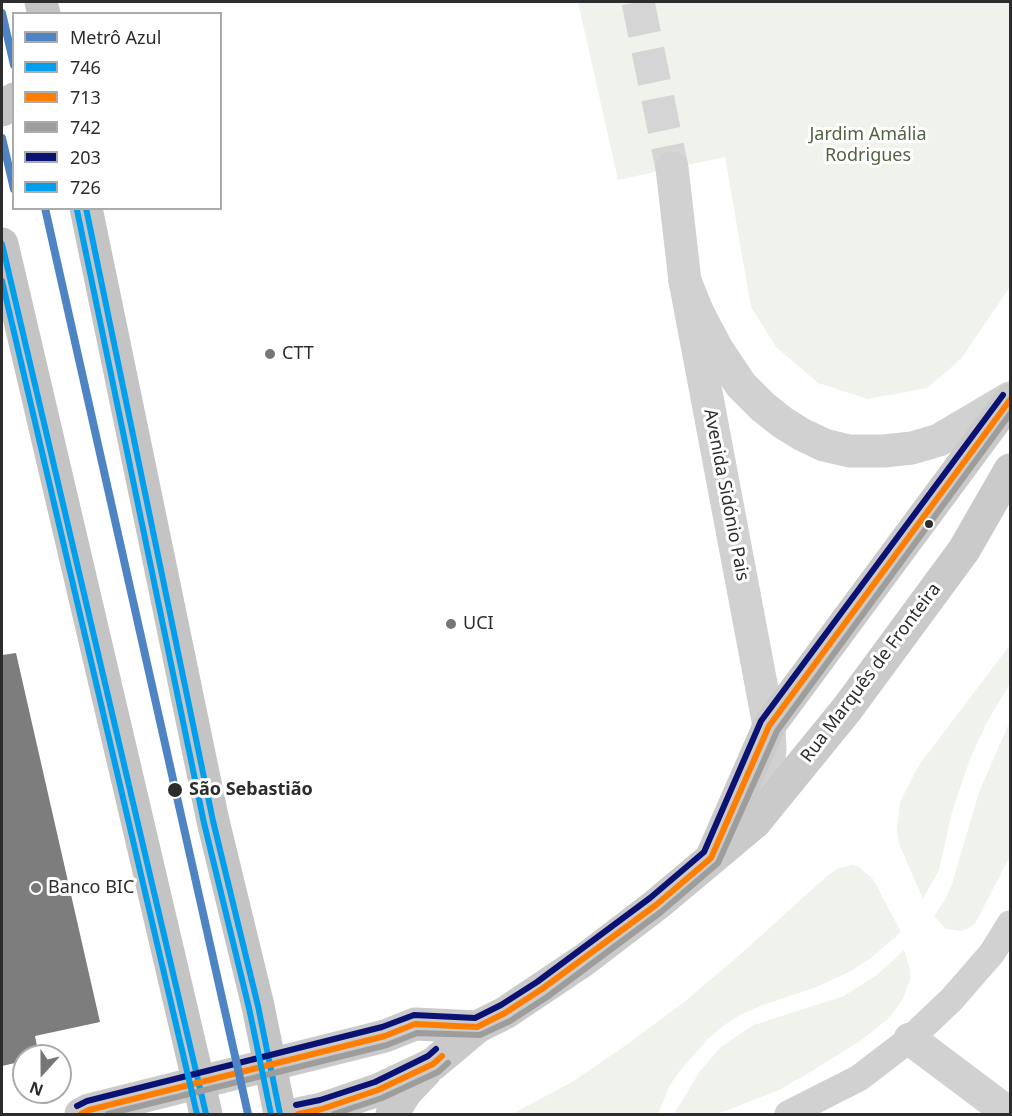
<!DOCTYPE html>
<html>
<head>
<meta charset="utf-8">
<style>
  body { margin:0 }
  #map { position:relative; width:1012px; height:1116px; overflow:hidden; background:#fff; font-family:"Noto Sans",sans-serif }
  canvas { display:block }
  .frame { position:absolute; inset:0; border:3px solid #2c2c2c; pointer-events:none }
  .legend { position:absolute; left:12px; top:12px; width:210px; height:198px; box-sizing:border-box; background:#fff; border:2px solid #ababab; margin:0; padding:8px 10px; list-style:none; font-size:18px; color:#2c2c2c }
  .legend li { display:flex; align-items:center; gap:12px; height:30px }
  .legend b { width:30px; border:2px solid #ababab }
  .north { position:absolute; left:12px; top:1044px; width:60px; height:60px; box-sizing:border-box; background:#fff; border:2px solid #ababab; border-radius:50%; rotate:201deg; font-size:16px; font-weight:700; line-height:24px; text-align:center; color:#2c2c2c }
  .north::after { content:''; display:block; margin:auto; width:21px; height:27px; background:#767676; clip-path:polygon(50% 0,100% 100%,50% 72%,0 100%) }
</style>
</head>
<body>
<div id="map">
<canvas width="1012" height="1116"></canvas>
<div class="frame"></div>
<ul class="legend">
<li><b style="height:8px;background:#4e84c4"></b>Metrô Azul</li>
<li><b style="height:8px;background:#009fee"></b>746</li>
<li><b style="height:8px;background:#ff7e00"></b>713</li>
<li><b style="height:8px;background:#9d9d9c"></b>742</li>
<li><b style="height:8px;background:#0a1274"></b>203</li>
<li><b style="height:8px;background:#009fee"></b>726</li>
</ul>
<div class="north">N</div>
</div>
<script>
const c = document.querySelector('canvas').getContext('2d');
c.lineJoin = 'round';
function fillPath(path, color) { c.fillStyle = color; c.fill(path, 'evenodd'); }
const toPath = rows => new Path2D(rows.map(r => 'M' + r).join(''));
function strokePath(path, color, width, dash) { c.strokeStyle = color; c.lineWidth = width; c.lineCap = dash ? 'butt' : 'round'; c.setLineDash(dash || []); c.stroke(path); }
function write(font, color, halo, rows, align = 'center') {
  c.font = font + ' "Noto Sans",sans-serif'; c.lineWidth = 6; c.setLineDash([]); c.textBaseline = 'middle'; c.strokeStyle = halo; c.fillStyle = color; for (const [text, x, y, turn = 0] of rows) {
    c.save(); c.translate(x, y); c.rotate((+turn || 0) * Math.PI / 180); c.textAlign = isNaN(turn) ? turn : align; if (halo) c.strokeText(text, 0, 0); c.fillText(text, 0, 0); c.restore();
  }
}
fillPath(toPath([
  [578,2,1010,2,1010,287,961,359,927,388,868,399,818,383,776,347,751,307,725,157,618,180],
  [1010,645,1010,684,987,722,970,759,952,812,939,870,923,899,899,844,897,829,900,802,919,765],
  [1010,721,1010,856,976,922,971,927,961,931,946,929,934,916,946,898,952,884,979,792],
  [852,865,859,867,873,879,901,932,871,958,851,971,819,986,763,1005,740,1015,723,1026,708,1039,679,1072,669,1087,658,1114,512,1114,572,1082,629,1043,684,1002,735,959,827,876,837,869],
  [904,950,910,970,910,980,903,999,889,1018,863,1039,804,1076,779,1090,736,1107,716,1114,674,1114,700,1071,719,1049,729,1041,754,1025,844,996,878,974]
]), '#f0f3eb');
fillPath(toPath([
  [16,653,100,1022,35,1036,39,1056,24,1056,24,1061,2,1066,2,655]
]), '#7d7d7d');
strokePath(toPath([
  [638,2,672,168]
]), '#d5d5d5', 33, [33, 16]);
strokePath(toPath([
  [788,1114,859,1078,910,1039,952,999,992,953,1010,924]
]), '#d1d1d1', 27);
strokePath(toPath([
  [672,168,685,281,769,726,770,749,768,770,755,822],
  [910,1039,1010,1114]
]), '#d1d1d1', 33);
strokePath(toPath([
  [685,281,698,313,717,349,741,385,763,407,782,422,801,434,824,445,849,451,884,451,912,448,939,440,1010,398]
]), '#d1d1d1', 33);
strokePath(toPath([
  [713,854,769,726,1010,400],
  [81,1114,89,1110,385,1036,415,1024,477,1027],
  [298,1114,322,1109,378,1090,433,1064,477,1027,505,1013,584,960,656,905,755,822,847,709,964,550,1010,470],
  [392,1114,406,1092,425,1072]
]), '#cacaca', 33);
strokePath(toPath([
  [41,2,44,14],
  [2,110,14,99],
  [86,208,213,821,258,1006,280,1114],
  [2,244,206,1114]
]), '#c4c4c4', 33);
strokePath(toPath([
  [86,208,213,821,258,1006,280,1114],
  [2,244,206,1114]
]), '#009fee', 6);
strokePath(toPath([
  [81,1114,89,1110,385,1036,415,1024,477,1027,505,1013,542,989,656,905,711,858,769,726,1010,400],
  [298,1114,322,1109,378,1090,433,1064,442,1056]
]), '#ff7e00', 6);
strokePath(toPath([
  [108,1114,387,1045,417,1033,480,1035,510,1021,547,997,661,912,718,863,777,731,1010,414],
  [334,1114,382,1098,438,1072,448,1063]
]), '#9d9d9c', 6);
strokePath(toPath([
  [296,1105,320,1100,375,1082,428,1056,436,1049],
  [77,1106,87,1101,382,1027,414,1015,475,1018,501,1005,537,982,650,898,704,852,761,721,1003,395]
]), '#0a1274', 6);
strokePath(toPath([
  [77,210,204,823,249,1008,271,1114],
  [2,281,197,1114]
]), '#009fee', 6);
strokePath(toPath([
  [2,13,14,65],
  [2,138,14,189],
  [45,208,248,1114]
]), '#4e84c4', 8);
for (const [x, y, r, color] of [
  [270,354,6,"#767676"],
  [929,524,5,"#2c2c2c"],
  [451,624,6,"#767676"],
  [175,790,8,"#2c2c2c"],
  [36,888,6,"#767676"]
]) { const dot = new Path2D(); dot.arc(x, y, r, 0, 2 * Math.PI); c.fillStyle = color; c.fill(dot); strokePath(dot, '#fff', 2); }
write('18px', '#51633f', '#fff', [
  ["Jardim Amália",868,135],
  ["Rodrigues",868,156]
]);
write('18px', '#2c2c2c', '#fff', [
  ["CTT",282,354],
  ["UCI",463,624],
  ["Banco BIC",48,888]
], 'left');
write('18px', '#2c2c2c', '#fff', [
  ["Avenida Sidónio Pais",726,495,79],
  ["Rua Marquês de Fronteira",871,673,-53]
]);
write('bold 18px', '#2c2c2c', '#fff', [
  ["São Sebastião",189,790]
], 'left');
</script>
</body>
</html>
